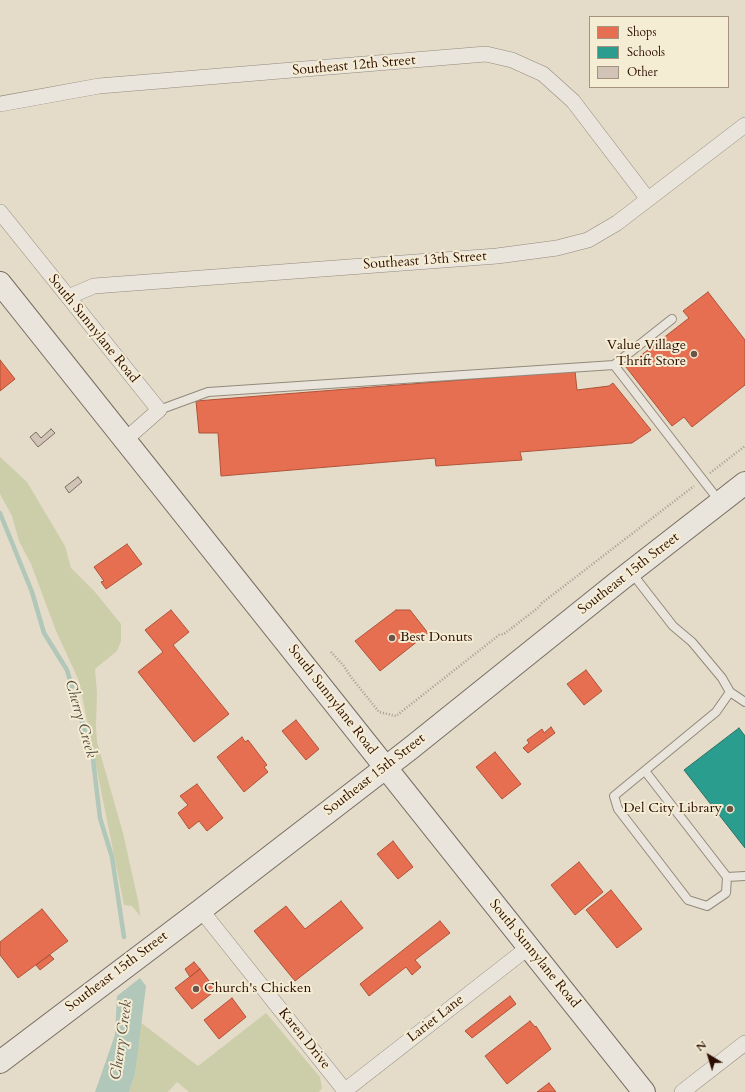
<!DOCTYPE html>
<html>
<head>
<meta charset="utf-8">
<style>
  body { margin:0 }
  #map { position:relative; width:745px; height:1092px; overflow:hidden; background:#e4dcc8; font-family:Cardo,serif }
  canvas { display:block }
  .legend { position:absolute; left:589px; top:16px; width:140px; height:72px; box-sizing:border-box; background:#f5ecd4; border:1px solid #a49380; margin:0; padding:5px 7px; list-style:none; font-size:12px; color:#2b0d01 }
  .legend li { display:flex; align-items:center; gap:8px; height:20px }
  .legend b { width:20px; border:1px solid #a49380 }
  .north { position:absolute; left:689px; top:1036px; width:40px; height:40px; -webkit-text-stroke:3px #f5ecd4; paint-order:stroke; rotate:322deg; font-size:11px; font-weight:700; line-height:16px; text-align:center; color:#2b0d01 }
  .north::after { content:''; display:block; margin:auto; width:14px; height:18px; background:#2b0d01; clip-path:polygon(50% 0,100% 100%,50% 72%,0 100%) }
</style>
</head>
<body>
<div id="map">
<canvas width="745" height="1092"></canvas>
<ul class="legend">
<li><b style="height:11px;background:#e76f51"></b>Shops</li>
<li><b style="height:11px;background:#2a9d8f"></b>Schools</li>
<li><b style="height:11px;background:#d1c4b6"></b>Other</li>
</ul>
<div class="north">N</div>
</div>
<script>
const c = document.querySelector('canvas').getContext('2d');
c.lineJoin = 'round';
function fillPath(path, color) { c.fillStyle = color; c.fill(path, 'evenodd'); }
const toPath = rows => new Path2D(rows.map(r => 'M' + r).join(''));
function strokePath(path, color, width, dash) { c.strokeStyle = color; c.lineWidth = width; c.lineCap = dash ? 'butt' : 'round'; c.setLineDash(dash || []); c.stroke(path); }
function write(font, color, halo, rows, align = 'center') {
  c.font = font + ' Cardo,serif'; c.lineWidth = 4; c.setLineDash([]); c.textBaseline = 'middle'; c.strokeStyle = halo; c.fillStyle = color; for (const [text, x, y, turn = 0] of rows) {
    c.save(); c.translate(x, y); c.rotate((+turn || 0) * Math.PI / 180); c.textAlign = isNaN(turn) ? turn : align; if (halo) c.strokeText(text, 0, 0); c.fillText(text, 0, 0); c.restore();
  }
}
fillPath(toPath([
  [0,457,27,482,65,546,71,568,95,592,121,624,121,641,117,651,95,669,97,693,96,726,97,742,123,833,139,905,140,916,132,906,124,905,79,681,56,631,31,564,19,541,12,516,0,494],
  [266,1013,320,1077,322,1088,319,1092,189,1092,177,1082,168,1092,129,1092,135,1074,140,1022,198,1066]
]), '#ccceaa');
fillPath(toPath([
  [140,978,146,986,135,1074,129,1092,95,1092,115,1035,117,996]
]), '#b0c7b9');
const shops = toPath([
  [708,292,745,340,745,385,692,427,684,417,672,426,626,367,689,318,683,311,708,292],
  [0,360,15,379,0,391,0,360],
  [575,371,577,390,609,386,613,383,651,430,632,443,520,452,522,460,436,466,435,458,221,476,218,433,199,433,196,401,575,371],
  [127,544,142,564,106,589,101,582,104,581,94,567,127,544],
  [171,610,189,632,173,645,229,714,194,742,138,672,163,652,145,630,171,610],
  [396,610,410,610,428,633,380,671,355,641,396,610],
  [586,670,602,691,584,705,567,684,586,670],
  [296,720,319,749,306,760,282,731,296,720],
  [551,727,555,733,528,753,523,748,529,743,527,740,542,729,544,733,551,727],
  [242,737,245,742,248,740,267,765,264,767,268,772,244,792,217,757,242,737],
  [495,752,521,784,502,799,476,767,495,752],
  [197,784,223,818,207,831,199,821,189,829,178,813,188,805,180,796,197,784],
  [393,841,413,867,398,879,377,854,393,841],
  [579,862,603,892,575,915,551,885,579,862],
  [611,890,642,929,617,948,586,910,611,890],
  [341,901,363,928,295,981,254,931,286,906,305,929,341,901],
  [42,909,68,941,18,978,0,955,0,942,42,909],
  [440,921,450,933,415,960,421,967,412,975,406,967,369,996,360,984,440,921],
  [50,955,54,959,40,970,36,965,50,955],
  [194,962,200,969,190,977,185,969,194,962],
  [200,969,216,990,192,1009,175,988,200,969],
  [510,996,516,1004,472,1038,465,1031,510,996],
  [232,998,246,1017,219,1039,204,1020,232,998],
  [530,1021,535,1027,536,1026,551,1049,507,1084,485,1056,530,1021],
  [549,1083,556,1092,537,1092,549,1083]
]);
fillPath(shops, '#e76f51');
strokePath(shops, '#af5239', 1);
const schools = toPath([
  [739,728,745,736,745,848,684,770,739,728]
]);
fillPath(schools, '#2a9d8f');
strokePath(schools, '#2a7264', 1);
strokePath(toPath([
  [0,513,32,592,44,633,67,670,93,759,100,818,112,857,124,937]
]), '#b0c7b9', 4.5);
const building = toPath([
  [51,429,55,433,38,447,30,437,36,432,41,438,51,429],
  [78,477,82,482,69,493,65,487,78,477]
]);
fillPath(building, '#d1c4b6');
strokePath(building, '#776d62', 1);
const lane = toPath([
  [614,365,720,502],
  [159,410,208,392,614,365,672,319],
  [631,572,673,626,692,642,722,678,730,692,716,712,614,796,618,809,688,900,707,906,726,893,727,877,645,771],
  [730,692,745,702],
  [727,877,745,876]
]);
const street = toPath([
  [0,104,99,86,486,54,512,60,543,74,573,101,647,198],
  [0,212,159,410,125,440],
  [68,297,94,286,497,256,557,248,588,240,617,223,745,125],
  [201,910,346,1092],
  [343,1092,529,947],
  [682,1092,745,1043]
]);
const secondary = toPath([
  [0,283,644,1092],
  [0,1062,201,910,411,748,619,581,745,483]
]);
strokePath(lane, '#92897c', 10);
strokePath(street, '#92897c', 16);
strokePath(secondary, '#776d62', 24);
strokePath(toPath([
  [710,473,745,446],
  [331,652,343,665,351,677,379,712,396,716,499,635,504,634,539,607,542,603,694,486]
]), '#a39d95', 2.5, [1, 2]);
strokePath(lane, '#e9e5dc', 8);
strokePath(street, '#e9e5dc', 15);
strokePath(secondary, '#e9e5dc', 22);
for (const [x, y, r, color] of [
  [694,354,4,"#6c5547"],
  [392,638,4,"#6c5547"],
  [730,809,4,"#6c5547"],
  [196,989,4,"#6c5547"]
]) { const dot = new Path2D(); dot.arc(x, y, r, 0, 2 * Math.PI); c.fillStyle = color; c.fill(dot); strokePath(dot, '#f5ecd4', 1.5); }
write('14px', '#2b0d01', '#f5ecd4', [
  ["Southeast 12th Street",354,66,-5],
  ["Southeast 13th Street",425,261,-4],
  ["South Sunnylane Road",93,329,51],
  ["Southeast 15th Street",629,574,-38],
  ["South Sunnylane Road",332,700,52],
  ["Southeast 15th Street",375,775,-38],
  ["South Sunnylane Road",534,954,51],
  ["Southeast 15th Street",117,972,-37],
  ["Lariet Lane",436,1019,-38],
  ["Karen Drive",304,1039,51]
]);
write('14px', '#2b0d01', '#f5ecd4', [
  ["Value Village",686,346],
  ["Thrift Store",686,362],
  ["Best Donuts",400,638,"left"],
  ["Del City Library",722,809],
  ["Church's Chicken",204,989,"left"]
], 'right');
write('italic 15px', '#524b3f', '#f5ecd4', [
  ["Cherry Creek",80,719,74],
  ["Cherry Creek",122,1040,-82]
]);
</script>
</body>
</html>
